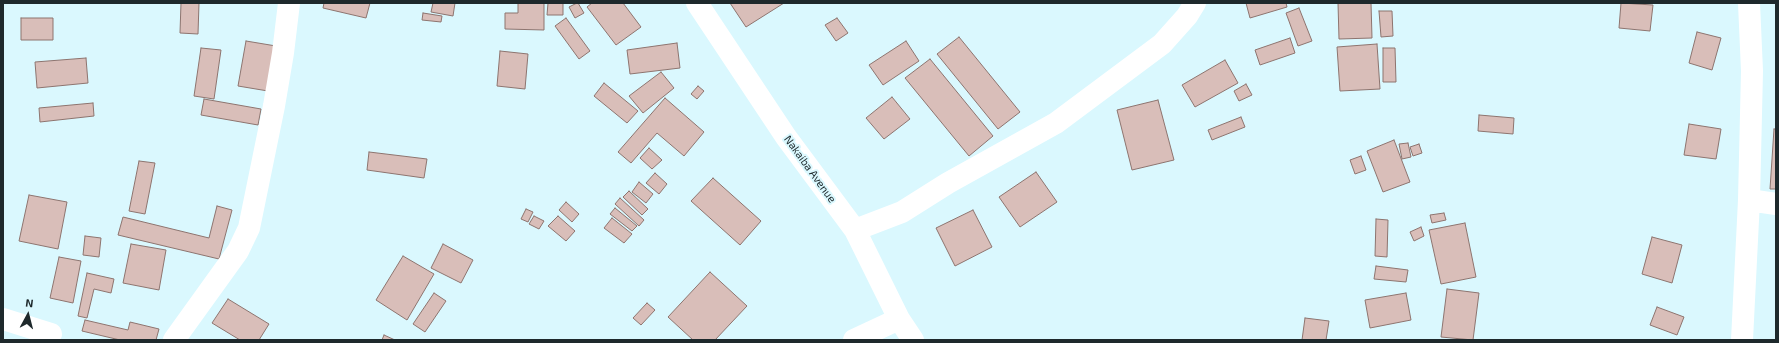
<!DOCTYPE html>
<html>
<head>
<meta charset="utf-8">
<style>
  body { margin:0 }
  #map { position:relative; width:1779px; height:343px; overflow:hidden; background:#daf8fe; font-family:"Exo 2",sans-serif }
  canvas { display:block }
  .frame { position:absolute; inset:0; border:4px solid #1e292c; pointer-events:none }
  .north { position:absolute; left:8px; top:295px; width:40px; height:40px; -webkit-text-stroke:3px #daf8fe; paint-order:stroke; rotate:7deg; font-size:11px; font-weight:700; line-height:16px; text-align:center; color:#1e292c }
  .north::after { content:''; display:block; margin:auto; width:14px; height:18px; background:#1e292c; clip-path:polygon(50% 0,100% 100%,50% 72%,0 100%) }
</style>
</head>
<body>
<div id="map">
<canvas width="1779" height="343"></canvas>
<div class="frame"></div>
<div class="north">N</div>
</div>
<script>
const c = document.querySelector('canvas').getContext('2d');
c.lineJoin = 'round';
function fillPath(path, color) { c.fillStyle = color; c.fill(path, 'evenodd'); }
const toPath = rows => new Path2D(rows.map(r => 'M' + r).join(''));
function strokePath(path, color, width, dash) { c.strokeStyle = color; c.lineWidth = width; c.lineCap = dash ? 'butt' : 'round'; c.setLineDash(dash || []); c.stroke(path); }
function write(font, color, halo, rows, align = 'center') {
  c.font = font + ' "Exo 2",sans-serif'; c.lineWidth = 4; c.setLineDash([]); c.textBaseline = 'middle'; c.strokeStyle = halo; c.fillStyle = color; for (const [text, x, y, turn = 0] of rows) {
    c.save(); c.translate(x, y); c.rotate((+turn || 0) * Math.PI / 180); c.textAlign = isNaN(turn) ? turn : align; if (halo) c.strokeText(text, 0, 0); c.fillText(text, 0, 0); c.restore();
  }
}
const building = toPath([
  [181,3,199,3,198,34,180,33,181,3],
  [324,3,370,3,366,18,323,8,324,3],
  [433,3,455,3,453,16,431,12,433,3],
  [518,3,544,3,544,30,505,29,505,13,518,13,518,3],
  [548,3,563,3,563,15,547,15,548,3],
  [577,3,578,3,584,13,575,18,569,7,577,3],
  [592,3,623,3,641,27,616,45,587,7,592,3],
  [730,3,784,3,746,27,730,3],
  [1246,3,1286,3,1287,7,1250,18,1246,3],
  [1338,3,1371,3,1372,38,1339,39,1338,3],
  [1621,3,1653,5,1650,31,1619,28,1621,3],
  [1299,8,1312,41,1298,46,1286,13,1299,8],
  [1379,11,1392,11,1393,36,1381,37,1379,11],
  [423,13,442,16,441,22,422,20,423,13],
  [21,18,53,18,53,40,21,40,21,18],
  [566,18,590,51,579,59,555,26,566,18],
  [837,18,848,33,836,41,825,25,837,18],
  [1697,32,1721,38,1712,70,1689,63,1697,32],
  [959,37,1020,112,998,129,937,54,959,37],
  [1290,38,1295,53,1260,65,1255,50,1290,38],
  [246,41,276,46,268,91,238,86,246,41],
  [906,41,919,61,883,85,869,65,906,41],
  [677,43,680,68,630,74,627,50,677,43],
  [1377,44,1380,89,1340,91,1337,47,1377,44],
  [201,48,221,50,214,99,194,96,201,48],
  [1383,48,1395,48,1396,82,1383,82,1383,48],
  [500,51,528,54,525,89,497,86,500,51],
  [86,58,88,83,37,88,35,62,86,58],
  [930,59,993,136,969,156,905,78,930,59],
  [1225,60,1238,83,1195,107,1182,85,1225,60],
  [661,72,674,88,643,113,629,96,661,72],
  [604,83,638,111,627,123,594,96,604,83],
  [1246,84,1252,95,1239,101,1234,91,1246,84],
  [698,86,704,91,697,99,691,94,698,86],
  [892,97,910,119,884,139,866,118,892,97],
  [665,98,704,132,684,156,657,133,631,163,618,152,665,98],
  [204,99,261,109,258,125,201,115,204,99],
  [1158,100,1174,160,1132,170,1117,110,1158,100],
  [93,103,94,116,40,122,39,108,93,103],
  [1479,115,1514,118,1513,134,1478,131,1479,115],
  [1241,117,1245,127,1212,140,1208,130,1241,117],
  [1689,124,1721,129,1716,159,1684,155,1689,124],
  [1774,129,1776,129,1776,189,1770,189,1774,129],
  [1394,140,1410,182,1383,192,1367,151,1394,140],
  [1408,143,1411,157,1402,159,1399,144,1408,143],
  [1419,144,1422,153,1413,156,1410,147,1419,144],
  [649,148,662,160,652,169,640,158,649,148],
  [369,152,427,159,424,178,367,170,369,152],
  [1361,156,1366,170,1355,174,1350,160,1361,156],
  [139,161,155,163,145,214,129,211,139,161],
  [1036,172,1057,202,1020,227,999,197,1036,172],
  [655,173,667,184,659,194,646,183,655,173],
  [713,178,761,221,740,245,691,201,713,178],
  [639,182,653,194,646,203,632,192,639,182],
  [629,191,648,209,642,215,623,197,629,191],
  [29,195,67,202,58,249,19,241,29,195],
  [620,198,644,220,639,226,615,204,620,198],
  [566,202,579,214,572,222,559,210,566,202],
  [217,206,232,210,219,259,118,235,123,217,209,238,217,206],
  [615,208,637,226,632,231,610,214,615,208],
  [526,209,533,212,528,222,521,219,526,209],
  [973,210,992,247,955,266,936,228,973,210],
  [1444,213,1446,220,1432,223,1430,215,1444,213],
  [534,216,544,221,539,229,529,224,534,216],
  [558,216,575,231,566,241,548,226,558,216],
  [612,218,632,234,624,243,604,228,612,218],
  [1376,219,1388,220,1387,257,1375,256,1376,219],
  [1465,223,1476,277,1441,284,1429,230,1465,223],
  [1421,227,1424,236,1414,241,1410,232,1421,227],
  [85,236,101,238,99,257,83,255,85,236],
  [1652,237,1682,245,1672,283,1642,274,1652,237],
  [131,244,166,250,159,290,123,283,131,244],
  [443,244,473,260,461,283,431,268,443,244],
  [403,256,434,274,407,320,376,300,403,256],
  [59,257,81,261,73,303,50,298,59,257],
  [1376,266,1408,270,1406,282,1374,279,1376,266],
  [710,272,747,306,715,340,693,340,668,317,710,272],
  [87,273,114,279,111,293,94,289,87,318,78,316,87,273],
  [1447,289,1479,293,1473,340,1441,337,1447,289],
  [434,293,446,301,425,332,413,324,434,293],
  [1406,293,1411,320,1370,328,1365,300,1406,293],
  [228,299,269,324,259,340,240,340,212,323,228,299],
  [647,303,655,310,641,325,633,318,647,303],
  [1657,307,1684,317,1677,335,1650,325,1657,307],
  [1305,318,1329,321,1326,340,1302,340,1305,318],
  [85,320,128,330,130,322,159,329,156,340,120,340,82,331,85,320],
  [384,335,395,340,382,340,384,335]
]);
fillPath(building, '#d9beb9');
strokePath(building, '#8d746f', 1);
strokePath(toPath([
  [697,3,786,137,855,230,899,319,913,340],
  [1749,200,1776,204],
  [855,230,902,212,948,183,1056,123,1162,44,1187,16,1195,3],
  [3,319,51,334],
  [174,340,238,251,249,228,274,106,283,53,289,3],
  [854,340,899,319],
  [1742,340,1749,200,1752,71,1749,3]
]), '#fff', 22);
write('11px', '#1e292c', '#daf8fe', [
  ["Nakaiba Avenue",810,169,54]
]);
</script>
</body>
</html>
